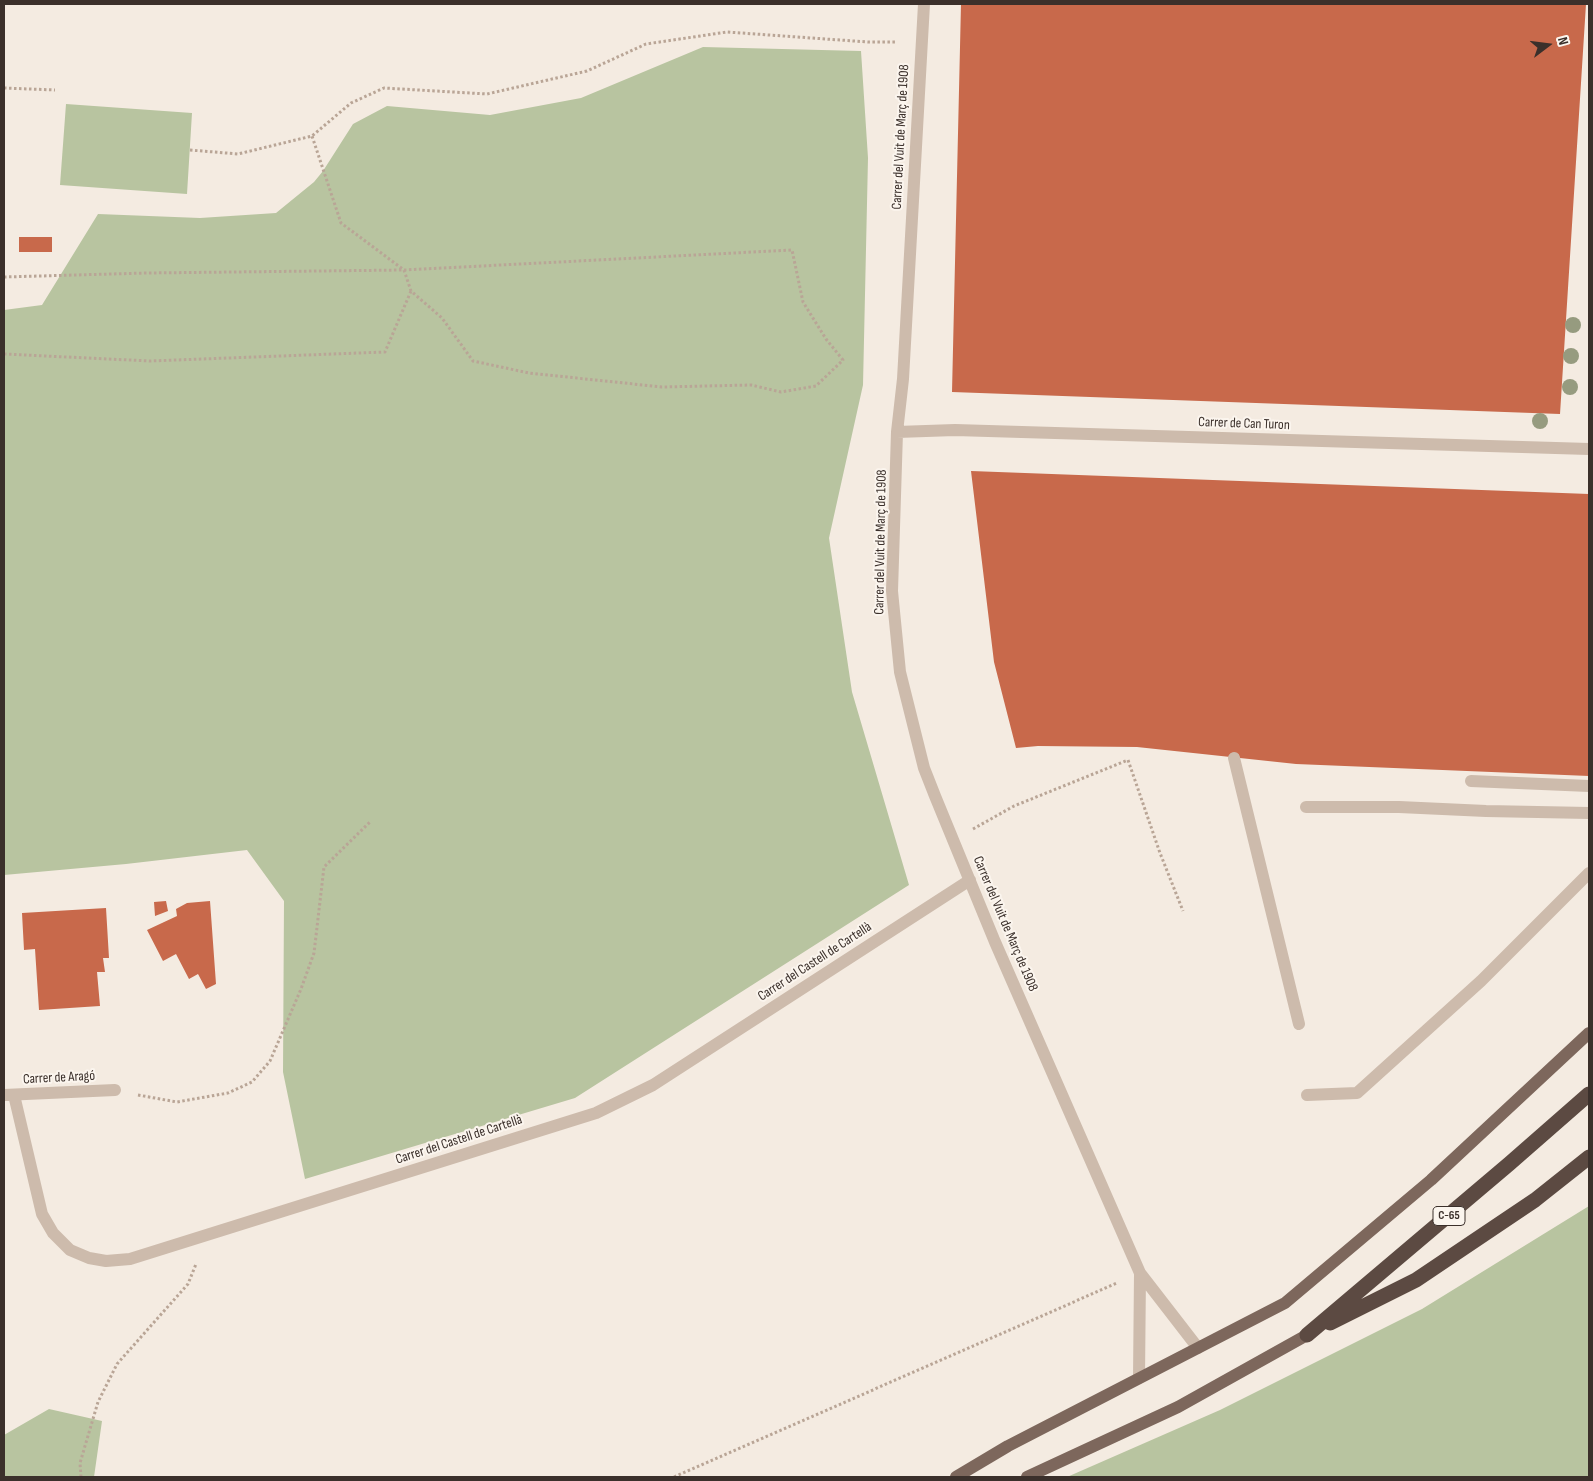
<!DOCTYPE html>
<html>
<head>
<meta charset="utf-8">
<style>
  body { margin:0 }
  #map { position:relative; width:1593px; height:1481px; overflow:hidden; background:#f4ebe1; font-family:"Sofia Sans Condensed",sans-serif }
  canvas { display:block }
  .frame { position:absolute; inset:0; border:5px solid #3b302b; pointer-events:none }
  .north { position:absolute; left:1523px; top:20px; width:50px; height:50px; -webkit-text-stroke:4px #fbf5ee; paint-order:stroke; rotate:75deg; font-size:14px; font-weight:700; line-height:20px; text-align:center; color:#3b302b }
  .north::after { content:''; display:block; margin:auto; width:18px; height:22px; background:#3b302b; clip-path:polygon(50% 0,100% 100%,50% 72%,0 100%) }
</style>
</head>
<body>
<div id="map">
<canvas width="1593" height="1481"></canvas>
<div class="frame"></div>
<div class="north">N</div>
</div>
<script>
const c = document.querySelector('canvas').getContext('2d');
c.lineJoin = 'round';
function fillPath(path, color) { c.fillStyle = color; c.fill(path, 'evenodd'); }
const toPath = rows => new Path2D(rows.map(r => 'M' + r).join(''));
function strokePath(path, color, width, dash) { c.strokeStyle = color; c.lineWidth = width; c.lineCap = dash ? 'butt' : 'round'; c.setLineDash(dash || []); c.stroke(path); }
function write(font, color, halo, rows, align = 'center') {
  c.font = font + ' "Sofia Sans Condensed",sans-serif'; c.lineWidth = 4; c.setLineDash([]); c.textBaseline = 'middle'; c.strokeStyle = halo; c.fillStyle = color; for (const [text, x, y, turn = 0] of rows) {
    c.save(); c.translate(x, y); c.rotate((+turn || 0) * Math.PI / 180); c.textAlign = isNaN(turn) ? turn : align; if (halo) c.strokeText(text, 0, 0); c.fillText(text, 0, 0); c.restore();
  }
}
fillPath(toPath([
  [703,47,861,51,868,158,863,385,829,538,852,692,909,885,575,1098,305,1179,283,1072,284,901,247,850,126,864,4,875,4,310,42,305,98,214,200,218,276,213,314,182,323,171,353,124,387,106,490,115,581,98],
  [66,104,192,113,187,194,60,185],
  [1589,1206,1589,1477,1067,1477,1220,1410,1422,1309],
  [49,1409,102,1421,94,1477,4,1477,4,1435]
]), '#b8c4a0');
fillPath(toPath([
  [961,4,1586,4,1560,414,952,392],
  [19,237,52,237,52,252,19,252],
  [971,471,1589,494,1589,776,1296,764,1137,747,1038,746,1016,748,994,662],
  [166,901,168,911,155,916,154,902],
  [210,901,216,984,206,989,198,974,189,979,176,954,163,961,147,930,177,916,176,909,187,903],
  [106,908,109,958,103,958,105,972,97,972,100,1006,39,1010,35,949,24,950,22,913]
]), '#c8694b');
strokePath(toPath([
  [4,88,55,90],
  [190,150,238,154,312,136,351,103,384,88,487,94,587,71,646,44,727,32,868,42,897,42],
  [4,277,147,273,404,270,792,250,803,302,826,339,843,360,816,386,781,392,751,385,662,387,529,373,473,361,442,318,411,291,404,270,341,223,312,136],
  [4,354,150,361,385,352,411,291],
  [973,829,1014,806,1128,760,1160,853,1183,911],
  [138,1095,177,1102,228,1093,252,1082,270,1061,301,989,314,953,324,867,371,821],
  [81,1477,80,1463,98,1402,117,1364,188,1284,196,1264],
  [674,1477,1117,1283]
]), '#b9a596', 3, [2.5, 2.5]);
strokePath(toPath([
  [924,4,903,379,897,432,892,591,900,672,924,768,935,796,995,942,1140,1273,1198,1348],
  [897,432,955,430,1589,449],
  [1234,758,1299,1024],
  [1471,781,1589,786],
  [1306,807,1399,807,1486,811,1589,813],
  [4,1095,115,1090],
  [14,1095,42,1214,53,1233,70,1250,89,1258,106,1261,130,1259,596,1113,653,1085,970,880],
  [1307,1095,1357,1093,1481,981,1589,873],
  [1139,1378,1140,1273]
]), '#cdbbac', 12);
strokePath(toPath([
  [956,1477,1008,1446,1285,1303,1431,1180,1589,1033],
  [1027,1477,1178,1407,1307,1335]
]), '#7d675c', 12);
strokePath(toPath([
  [1330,1323,1416,1280,1535,1200,1589,1157],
  [1307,1335,1509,1164,1589,1094]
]), '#5c4a42', 15);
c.fillStyle = '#969b7f';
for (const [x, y] of [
  [1573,325],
  [1571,356],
  [1570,387],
  [1540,421]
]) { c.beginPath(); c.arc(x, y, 8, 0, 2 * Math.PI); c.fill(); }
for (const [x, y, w] of [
  [1449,1216,32]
]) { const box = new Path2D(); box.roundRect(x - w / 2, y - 9.5, w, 19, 4); c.fillStyle = '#fbf5ee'; c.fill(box); strokePath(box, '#3b302b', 1); }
write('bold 12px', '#3b302b', null, [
  ["C-65",1449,1216]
]);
write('14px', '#3b302b', '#fbf5ee', [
  ["Carrer del Vuit de Març de 1908",901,137,-87],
  ["Carrer de Can Turon",1244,424,2],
  ["Carrer del Vuit de Març de 1908",881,542,-89],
  ["Carrer del Vuit de Març de 1908",1005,924,67],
  ["Carrer del Castell de Cartellà",815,962,-33],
  ["Carrer de Aragó",59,1078,-3],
  ["Carrer del Castell de Cartellà",459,1140,-18]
]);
</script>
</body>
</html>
